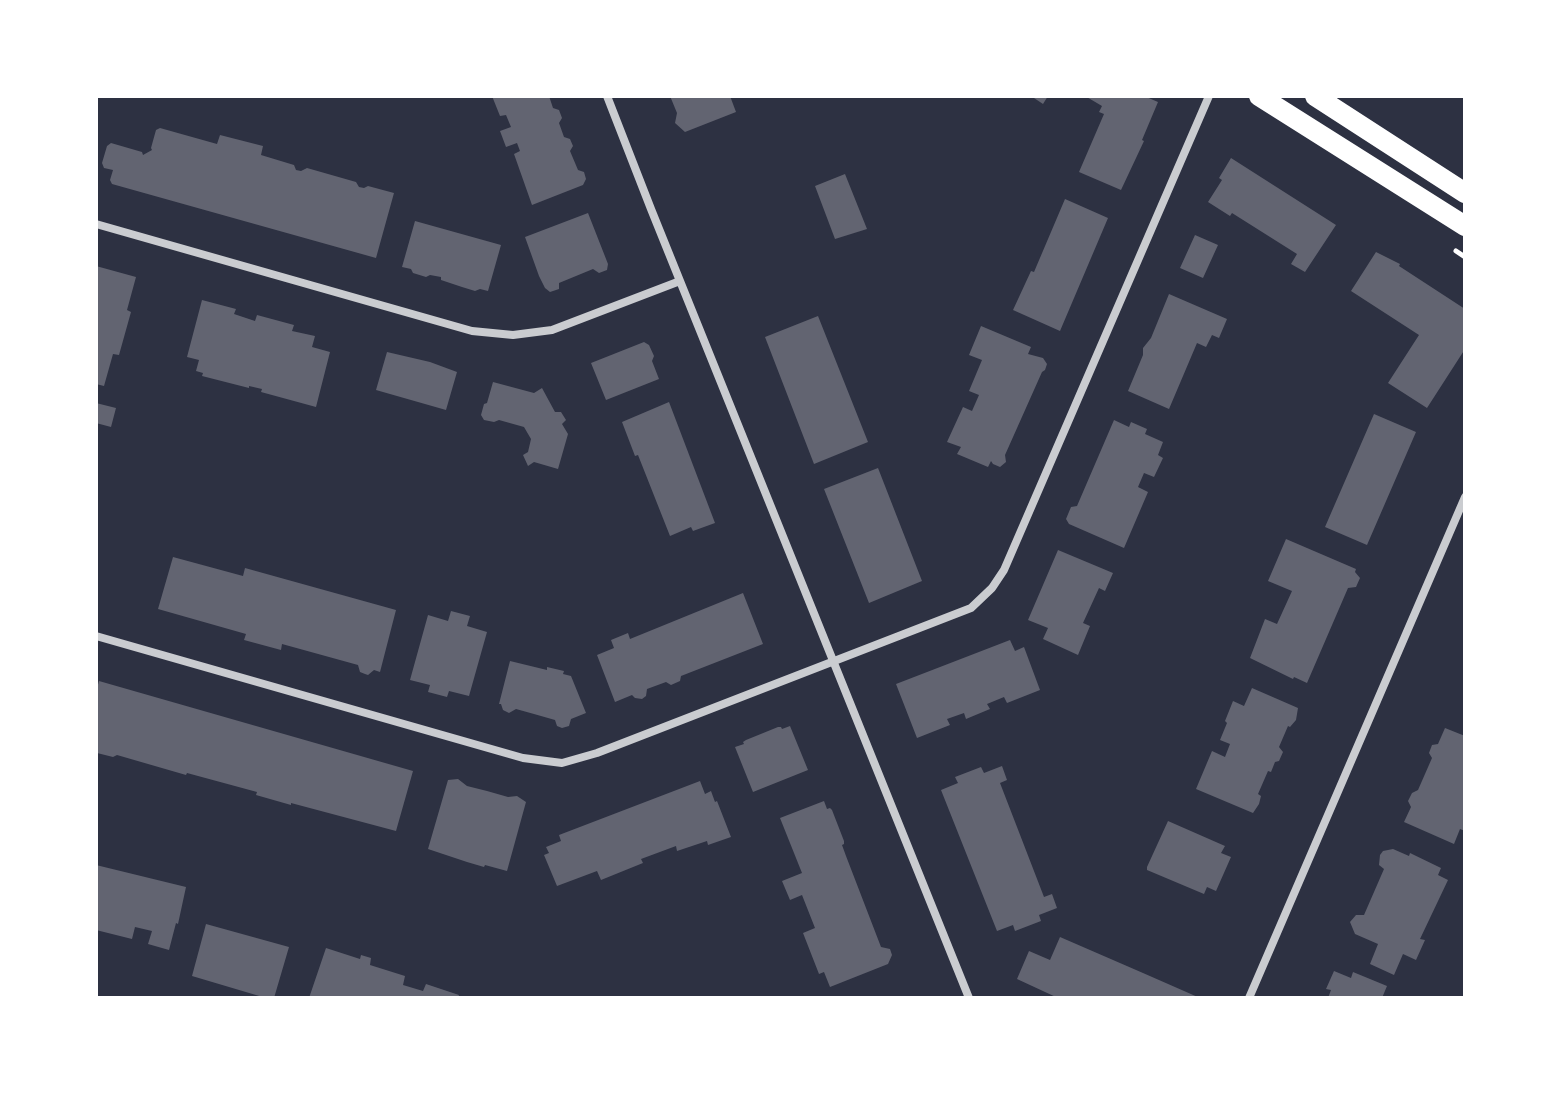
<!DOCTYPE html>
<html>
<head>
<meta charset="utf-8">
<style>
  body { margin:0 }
  #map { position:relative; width:1561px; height:1094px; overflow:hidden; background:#2d3142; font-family:"Archivo Narrow",sans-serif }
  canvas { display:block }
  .frame { position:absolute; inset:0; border:98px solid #fff; pointer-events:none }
</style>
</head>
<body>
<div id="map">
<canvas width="1561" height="1094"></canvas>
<div class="frame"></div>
</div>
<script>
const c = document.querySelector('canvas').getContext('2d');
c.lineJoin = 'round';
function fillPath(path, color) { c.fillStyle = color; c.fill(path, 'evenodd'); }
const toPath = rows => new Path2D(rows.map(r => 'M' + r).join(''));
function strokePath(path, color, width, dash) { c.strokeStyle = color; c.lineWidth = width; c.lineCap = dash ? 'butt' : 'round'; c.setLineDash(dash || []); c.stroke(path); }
fillPath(toPath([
  [492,96,549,96,553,108,559,110,562,118,559,123,564,137,570,139,573,146,570,151,578,170,584,172,586,179,583,185,532,205,514,154,520,151,517,143,506,147,500,131,511,127,506,115,500,116],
  [670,96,730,96,736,112,685,132,675,123,677,113],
  [1031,96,1048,96,1043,104],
  [1085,96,1144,96,1158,102,1142,140,1144,141,1121,190,1079,172,1104,114,1099,112,1102,106],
  [160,128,217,144,220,135,263,146,261,155,294,165,296,170,301,171,307,168,356,182,359,187,364,188,368,186,394,193,376,258,112,184,110,180,113,170,104,168,102,163,107,146,111,143,142,152,143,155,152,150,151,148,156,130],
  [1231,158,1336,225,1305,272,1291,264,1297,254,1232,213,1230,216,1208,202,1222,180,1219,178],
  [845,174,867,229,835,239,815,186],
  [1065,199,1108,218,1060,331,1013,310,1031,271,1034,272],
  [588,213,608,264,607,270,599,273,593,269,559,283,559,289,550,292,545,288,539,276,525,237],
  [415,221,501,245,488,291,480,289,475,291,462,287,441,280,441,277,430,275,426,277,413,273,411,269,402,267],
  [1195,235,1218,245,1203,278,1180,268],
  [1376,252,1400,264,1399,266,1465,309,1465,349,1427,408,1388,383,1419,335,1351,291],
  [96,266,136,277,127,310,131,312,119,355,113,354,104,386,96,384],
  [1169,294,1227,319,1219,338,1212,335,1206,347,1197,343,1169,409,1128,391,1143,355,1143,348,1151,338],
  [202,300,236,309,234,314,255,321,257,315,294,325,292,331,315,336,312,347,330,352,316,407,261,392,262,389,249,386,249,388,202,376,203,373,196,371,199,360,187,357],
  [818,316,868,442,814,464,765,337],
  [981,326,1031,347,1028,354,1043,358,1047,364,1045,370,1042,372,1005,455,1006,462,1000,467,993,464,991,461,988,467,957,454,961,447,947,442,963,407,972,411,979,395,969,391,982,360,969,355],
  [644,342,649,345,654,356,652,361,659,379,606,400,591,363],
  [387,352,430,362,457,372,446,410,376,390],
  [493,382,534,393,542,388,555,412,561,412,566,420,562,424,568,434,558,469,534,462,528,466,523,455,528,452,531,439,524,427,499,420,494,422,484,420,481,415,484,404,487,403],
  [669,402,715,523,693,531,691,527,670,536,638,455,635,456,622,422],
  [96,403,116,408,111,427,96,423],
  [1374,414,1416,432,1367,545,1325,527],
  [1114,420,1129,427,1131,422,1147,429,1145,434,1163,442,1158,455,1163,458,1154,477,1144,473,1138,487,1148,492,1124,548,1069,524,1066,519,1071,507,1077,506],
  [878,468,922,581,869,603,824,489],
  [1286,539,1356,569,1355,572,1360,578,1356,587,1348,588,1307,683,1294,677,1293,679,1250,658,1265,619,1277,624,1292,591,1268,581],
  [1058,550,1113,573,1105,591,1099,588,1083,623,1090,626,1078,655,1043,639,1048,628,1028,620],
  [173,557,243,576,245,568,396,610,380,672,374,670,368,675,365,674,360,672,358,665,282,644,281,650,244,640,246,634,158,609],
  [743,593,763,644,681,676,680,681,671,685,666,682,647,689,646,696,642,699,635,698,632,695,615,702,597,655,614,648,611,640,628,633,630,639],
  [451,611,470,616,467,626,487,632,469,696,449,691,447,697,428,692,430,685,410,680,428,615,448,621],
  [1010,640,1015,651,1024,647,1040,690,1007,703,1004,697,987,704,990,709,966,719,964,713,947,719,950,725,917,738,896,684],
  [510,661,547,670,547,667,564,671,563,674,571,676,586,713,571,719,569,726,562,728,557,726,555,720,534,714,516,709,509,713,503,710,501,704,499,704],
  [99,681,413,771,396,831,291,803,291,805,256,795,257,792,187,773,186,775,117,755,113,757,97,753,96,692],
  [1252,688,1298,708,1296,720,1290,727,1288,726,1279,747,1283,752,1279,761,1275,762,1271,772,1268,771,1258,794,1261,796,1259,804,1253,813,1196,789,1212,751,1225,757,1230,744,1220,740,1227,723,1225,721,1233,701,1244,706],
  [790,726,808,770,753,792,735,747,744,744,743,742,746,740,778,727,781,727,782,729],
  [1445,728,1465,736,1465,831,1460,829,1454,844,1404,822,1411,807,1408,801,1412,793,1418,790,1432,758,1429,753,1432,745,1438,744],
  [1002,766,1007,780,1000,783,1017,827,1044,897,1052,894,1057,908,1039,915,1041,921,1015,931,1013,925,997,931,941,790,958,783,955,777,981,767,984,773],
  [458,779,467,786,487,791,508,797,517,796,526,802,507,871,485,865,484,867,467,862,428,849,448,780],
  [700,781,705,794,711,791,715,802,717,801,731,837,708,845,707,841,677,851,676,846,641,859,643,863,601,880,597,871,557,886,544,855,549,853,546,847,561,841,559,835],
  [824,801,827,809,830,808,832,810,844,841,844,844,842,845,846,856,881,947,890,949,892,955,888,964,830,987,824,972,819,974,803,933,815,928,802,895,790,900,782,881,802,873,780,818],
  [1168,821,1225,846,1221,853,1231,857,1216,891,1207,887,1204,894,1147,870,1147,867],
  [1393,849,1409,856,1410,853,1441,868,1438,875,1448,880,1420,939,1425,940,1416,960,1403,954,1394,975,1370,964,1378,944,1355,934,1350,922,1356,915,1364,915,1384,869,1379,865,1380,855,1383,851],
  [96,865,186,887,178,924,176,923,169,950,148,944,152,931,135,927,132,939,96,930],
  [206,924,289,947,274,998,266,998,192,976],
  [1060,937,1143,973,1200,998,1058,998,1017,979,1029,951,1050,960],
  [326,948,360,959,361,955,371,958,370,965,405,976,403,985,423,991,426,984,459,995,458,998,309,998],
  [1334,971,1351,978,1353,972,1387,986,1382,998,1328,998,1331,990,1326,989]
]), '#626471');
strokePath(toPath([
  [1456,251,1465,257]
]), '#fff', 5);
strokePath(toPath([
  [607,96,651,209,969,998],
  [96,224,472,331,513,335,552,330,680,281],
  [96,636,523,758,562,763,597,753,971,608,992,588,1004,570,1209,96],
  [1249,998,1465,497]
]), '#caccd0', 8);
strokePath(toPath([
  [1259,96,1465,226],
  [1315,96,1465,193]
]), '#fff', 20);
</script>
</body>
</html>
